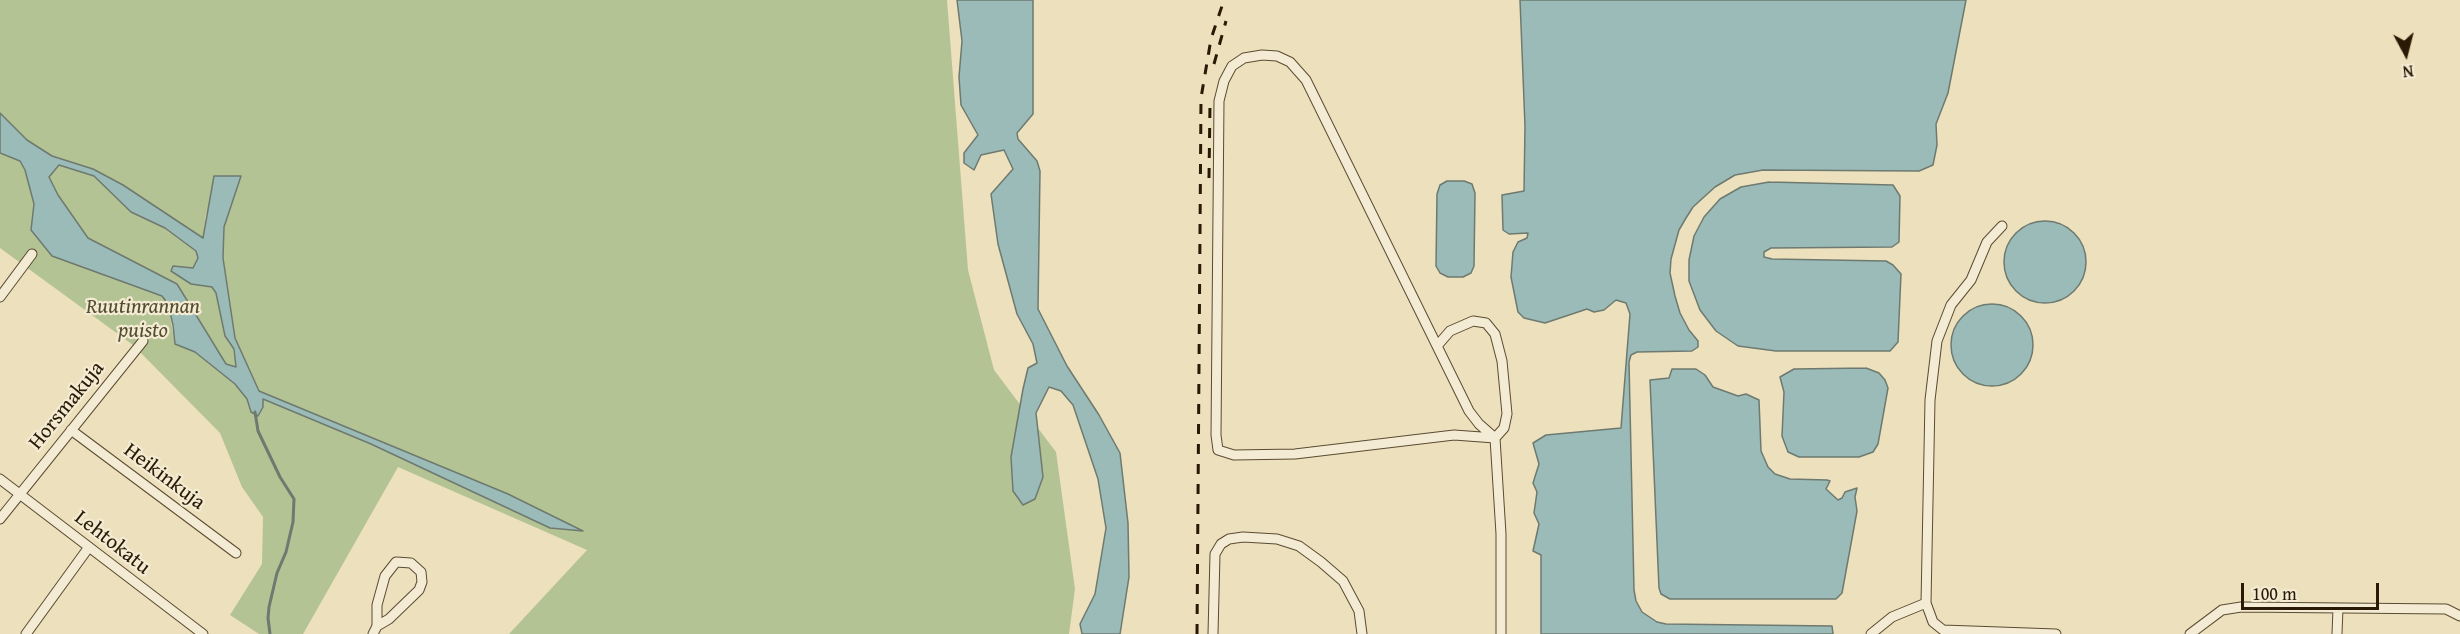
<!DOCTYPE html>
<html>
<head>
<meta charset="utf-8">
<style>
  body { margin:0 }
  #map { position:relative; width:2460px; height:634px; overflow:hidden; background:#ede0bc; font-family:"Gentium Book Plus",serif }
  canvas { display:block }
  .north { position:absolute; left:2376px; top:24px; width:60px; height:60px; -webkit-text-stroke:4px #f3ebd3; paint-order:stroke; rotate:173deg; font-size:16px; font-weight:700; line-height:24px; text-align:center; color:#2a1904 }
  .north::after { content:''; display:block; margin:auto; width:21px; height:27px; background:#2a1904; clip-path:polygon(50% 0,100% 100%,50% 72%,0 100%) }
  .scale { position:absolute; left:2241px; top:583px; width:138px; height:27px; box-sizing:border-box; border:3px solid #2a1904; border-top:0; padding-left:8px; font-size:18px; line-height:21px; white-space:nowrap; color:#2a1904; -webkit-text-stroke:4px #f3ebd3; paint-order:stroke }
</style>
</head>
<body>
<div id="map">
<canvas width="2460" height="634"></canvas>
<div class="north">N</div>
<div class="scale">100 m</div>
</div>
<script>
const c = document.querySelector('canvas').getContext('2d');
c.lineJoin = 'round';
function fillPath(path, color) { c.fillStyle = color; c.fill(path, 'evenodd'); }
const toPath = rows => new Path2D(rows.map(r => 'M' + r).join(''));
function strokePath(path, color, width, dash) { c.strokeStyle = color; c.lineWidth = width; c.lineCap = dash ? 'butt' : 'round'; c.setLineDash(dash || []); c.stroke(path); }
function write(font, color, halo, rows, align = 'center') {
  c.font = font + ' "Gentium Book Plus",serif'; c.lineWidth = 4.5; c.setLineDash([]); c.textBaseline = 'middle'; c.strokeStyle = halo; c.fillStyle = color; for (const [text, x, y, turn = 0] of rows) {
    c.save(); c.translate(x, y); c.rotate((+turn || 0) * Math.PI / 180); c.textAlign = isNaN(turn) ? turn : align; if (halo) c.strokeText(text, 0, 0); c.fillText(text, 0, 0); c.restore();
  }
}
fillPath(toPath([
  [0,0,947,0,968,270,994,370,1056,452,1075,589,1069,634,509,634,587,550,398,467,303,634,259,634,230,615,262,564,263,517,242,487,220,433,133,345,0,248,0,153,20,161,25,170,34,204,31,230,52,256,162,296,168,304,175,344,195,352,235,384,247,399,250,411,259,391,235,338,223,258,224,227,241,176,206,214,203,238,123,185,71,162,52,156,27,140,0,113],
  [58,165,94,176,131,212,165,228,196,251,198,258,193,268,173,266,171,271,191,284,212,287,216,293,225,336,234,349,236,367,226,364,177,284,88,238,58,195,49,177]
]), '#b4c393');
const water = toPath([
  [957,0,1033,0,1033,114,1017,133,1018,139,1037,161,1040,171,1038,309,1067,366,1099,415,1120,453,1128,523,1129,577,1120,634,1082,634,1080,624,1095,594,1106,528,1098,479,1073,405,1061,391,1049,387,1036,413,1043,477,1035,499,1023,505,1013,491,1011,457,1023,389,1028,368,1037,363,1033,344,1017,314,998,244,991,194,1013,169,1004,150,981,155,974,170,964,163,964,153,978,135,961,105,959,77,962,41,957,0],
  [1520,0,1966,0,1948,93,1936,124,1937,145,1933,165,1919,171,1763,170,1735,175,1715,187,1693,207,1686,218,1679,230,1671,259,1670,273,1675,296,1680,313,1689,330,1698,341,1698,347,1692,351,1637,352,1631,355,1629,362,1634,590,1636,601,1642,612,1657,622,1666,624,1832,626,1833,634,1541,634,1541,555,1533,551,1539,524,1534,513,1537,492,1533,483,1539,464,1533,443,1546,435,1621,428,1630,314,1626,303,1616,300,1604,310,1594,312,1587,309,1545,323,1524,318,1518,312,1511,277,1513,252,1518,242,1527,238,1528,233,1509,234,1503,230,1502,195,1524,191,1525,126,1520,0],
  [0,113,27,140,52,156,93,169,123,185,203,238,214,176,241,176,224,227,223,258,235,338,259,391,508,494,583,531,550,528,371,444,263,399,263,407,258,416,251,412,247,399,235,384,195,352,175,344,173,325,168,304,162,296,52,256,31,230,34,204,25,170,20,161,0,153,0,113],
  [59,165,94,176,131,212,165,228,196,251,198,258,193,268,173,266,171,271,191,284,212,287,216,293,225,336,234,349,236,367,226,364,177,284,88,238,58,195,49,177,59,165],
  [1447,181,1464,181,1472,184,1475,193,1474,266,1471,273,1463,277,1448,277,1440,273,1436,266,1437,194,1440,185,1447,181],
  [1769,182,1893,185,1900,196,1899,242,1892,247,1771,248,1764,252,1764,257,1772,259,1886,261,1893,265,1901,274,1898,342,1890,351,1776,351,1738,346,1716,331,1700,310,1689,281,1689,260,1694,236,1704,217,1720,199,1741,187,1769,182],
  '2004 262a41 41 0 1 1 82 0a41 41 0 1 1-82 0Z',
  '1951 345a41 41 0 1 1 82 0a41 41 0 1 1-82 0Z',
  [1866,368,1879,373,1885,380,1888,388,1878,444,1873,452,1859,457,1799,457,1788,452,1782,436,1784,392,1780,377,1794,369,1866,368],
  [1672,369,1696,369,1705,375,1713,387,1738,396,1746,394,1759,400,1761,451,1768,467,1775,474,1790,479,1827,480,1830,481,1826,489,1838,500,1842,498,1845,492,1857,488,1855,497,1857,511,1842,593,1836,599,1670,599,1661,594,1659,588,1650,380,1669,378,1672,369]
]);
fillPath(water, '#9bbbb8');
strokePath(water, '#6e7a70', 1.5);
strokePath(toPath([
  [255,412,258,431,280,477,294,499,293,522,286,552,277,573,269,607,268,618,270,634]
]), '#6e7a70', 3);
const minor = toPath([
  [0,297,32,254],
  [1437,346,1450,331,1473,321,1486,323,1495,334,1502,361,1507,414,1504,428,1495,438,1454,435,1295,454,1234,455,1218,450,1216,435,1219,101,1224,81,1232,66,1244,58,1262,55,1277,56,1290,62,1306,80,1469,411,1479,424,1495,438,1501,534,1501,634],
  [71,430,236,553],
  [0,479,203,634],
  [0,519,143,341],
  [1926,603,1930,400,1937,341,1951,305,1971,280,1987,242,2002,226],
  [26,634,89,547],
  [373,634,377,626,377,605,385,576,396,562,411,563,421,572,422,582,419,590,389,619,377,626],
  [1213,634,1215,554,1221,544,1229,539,1243,537,1277,539,1299,546,1321,562,1343,581,1359,611,1362,634],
  [1871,634,1892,617,1926,603,1933,622,1943,630,2056,634],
  [2190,634,2222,610,2241,607,2446,609,2460,616],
  [2337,634,2338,608]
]);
strokePath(minor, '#5b4b32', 11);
strokePath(minor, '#f3ebd3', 9);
strokePath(toPath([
  [1214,64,1226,21],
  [1209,178,1210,103],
  [1197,634,1201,98,1211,39,1224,0]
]), '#2a1904', 3, [10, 10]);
write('italic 21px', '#534c2f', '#f3ebd3', [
  ["Ruutinrannan",143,308],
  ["puisto",143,332]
]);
write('21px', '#2a1904', '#f3ebd3', [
  ["Horsmakuja",67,406,-51],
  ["Heikinkuja",164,477,37],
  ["Lehtokatu",112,543,38]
]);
</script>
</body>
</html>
